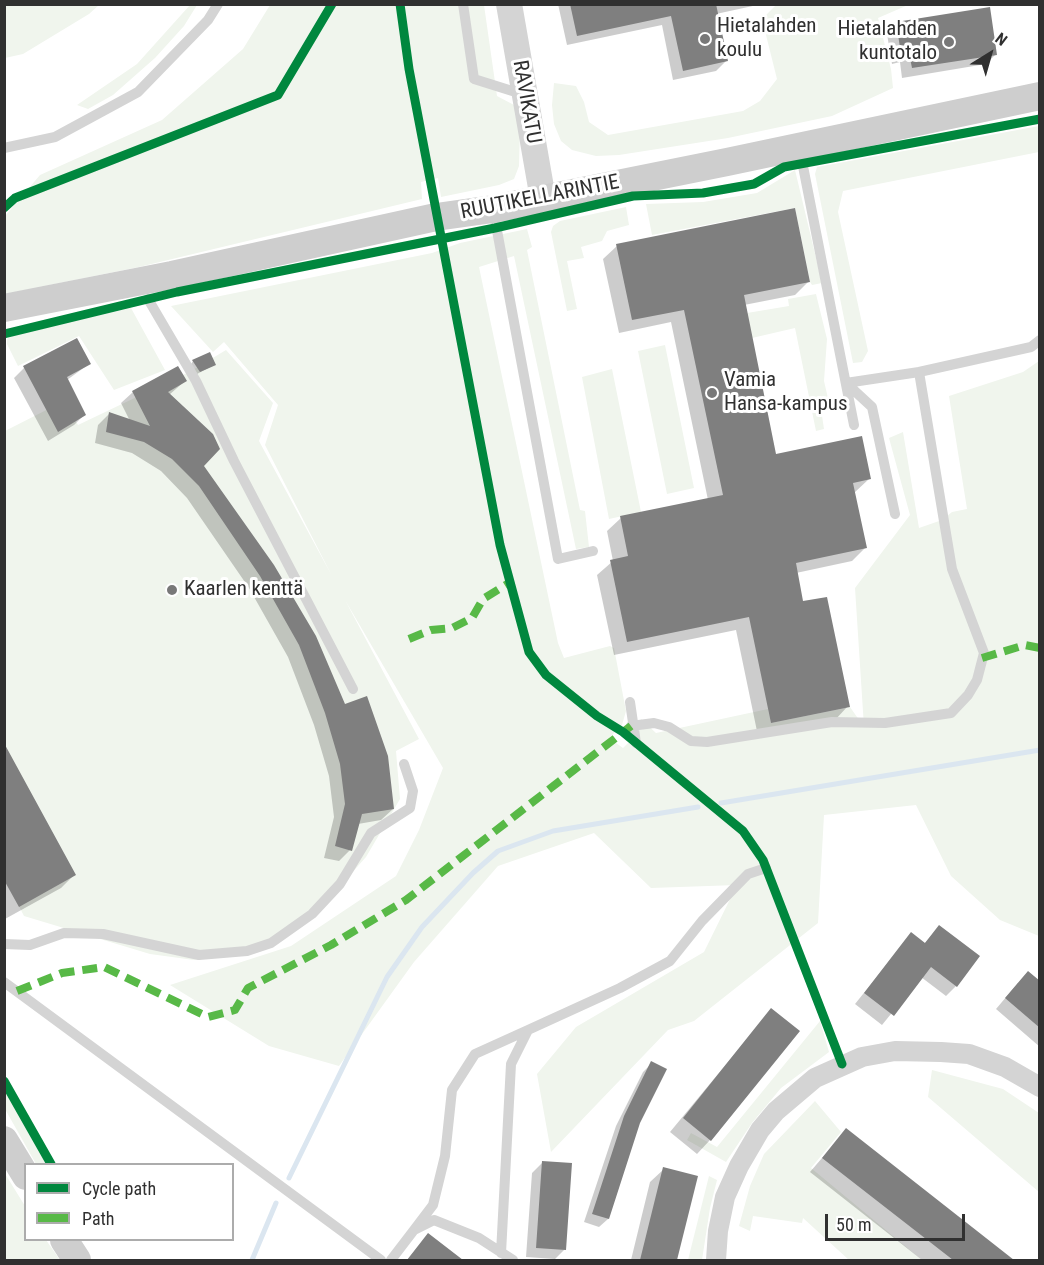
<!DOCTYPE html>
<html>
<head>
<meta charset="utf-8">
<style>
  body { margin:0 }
  #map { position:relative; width:1044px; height:1265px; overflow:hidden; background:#fff; font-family:"Roboto Condensed",sans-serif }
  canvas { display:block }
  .frame { position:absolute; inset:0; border:6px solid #303030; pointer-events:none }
  .legend { position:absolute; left:24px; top:1163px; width:210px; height:78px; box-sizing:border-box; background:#fff; border:2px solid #acacac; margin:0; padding:8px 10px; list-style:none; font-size:18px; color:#303030 }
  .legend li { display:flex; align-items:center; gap:12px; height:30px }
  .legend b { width:30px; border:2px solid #acacac }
  .north { position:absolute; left:960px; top:24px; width:60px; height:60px; -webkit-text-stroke:4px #fff; paint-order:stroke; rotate:37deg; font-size:16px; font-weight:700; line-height:24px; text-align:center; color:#303030 }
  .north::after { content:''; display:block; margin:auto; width:21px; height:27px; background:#303030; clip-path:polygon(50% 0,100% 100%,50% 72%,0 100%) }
  .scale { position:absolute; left:825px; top:1214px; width:140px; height:27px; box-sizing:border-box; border:3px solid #303030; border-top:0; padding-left:8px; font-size:18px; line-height:21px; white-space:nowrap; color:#303030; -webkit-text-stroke:4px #fff; paint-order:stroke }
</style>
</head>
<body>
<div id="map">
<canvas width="1044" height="1265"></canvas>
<div class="frame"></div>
<ul class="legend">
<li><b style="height:8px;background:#00873e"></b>Cycle path</li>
<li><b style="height:8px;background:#58b947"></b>Path</li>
</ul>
<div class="north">N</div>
<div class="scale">50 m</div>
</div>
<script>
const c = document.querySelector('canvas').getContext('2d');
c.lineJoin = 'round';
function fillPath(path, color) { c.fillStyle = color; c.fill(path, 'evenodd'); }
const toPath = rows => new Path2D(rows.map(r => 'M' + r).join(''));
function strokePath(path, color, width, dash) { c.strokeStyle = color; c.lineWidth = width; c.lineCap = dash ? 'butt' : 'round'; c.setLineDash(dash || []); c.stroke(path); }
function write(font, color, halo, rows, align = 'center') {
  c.font = font + ' "Roboto Condensed",sans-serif'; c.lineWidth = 6; c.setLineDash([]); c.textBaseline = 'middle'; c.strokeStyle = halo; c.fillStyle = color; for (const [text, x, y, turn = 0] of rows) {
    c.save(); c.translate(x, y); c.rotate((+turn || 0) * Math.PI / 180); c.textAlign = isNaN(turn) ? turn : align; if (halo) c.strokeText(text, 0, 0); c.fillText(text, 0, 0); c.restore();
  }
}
fillPath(toPath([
  [4,5,5,4,99,5,89,14,23,54,5,58],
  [190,5,197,5,184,26,155,58,113,95,88,109,77,105,137,64],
  [270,5,484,5,497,96,514,105,520,127,519,166,514,179,499,185,441,197,438,178,421,182,422,199,139,267,5,294,5,216,40,175,162,120,243,49],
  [776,5,908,5,878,18,891,69,893,88,832,116,728,138,619,155,596,156,572,150,561,141,554,124,552,105,554,83,576,86,584,102,589,122,608,135,743,111,760,101,777,79,762,19],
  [1039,126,1039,152,843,191,838,212,868,351,862,362,853,363,815,174,817,167],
  [795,170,822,283,812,285,810,282,795,208,652,235,646,204,703,202,757,193],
  [626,207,629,225,607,231,602,241,581,247,584,258,567,261,577,309,567,311,551,232,553,226,560,221],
  [527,229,532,247,527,250,580,510,585,511,589,547,576,549,514,256,479,267,558,643,564,658,610,646,614,648,626,711,622,725,609,738,623,748,636,735,641,719,656,733,768,709,771,723,850,707,864,727,855,588,910,515,889,438,903,432,919,528,942,520,952,512,967,509,949,396,1023,372,1039,361,1039,936,1000,920,951,876,916,805,824,815,818,923,694,1021,668,1030,551,1152,537,1074,576,1027,704,952,737,885,651,888,594,833,498,866,414,962,339,1066,269,1046,170,985,291,946,396,876,419,830,443,768,345,600,419,739,396,751,400,799,366,857,318,911,260,948,194,960,150,954,24,916,5,879,5,431,64,401,78,425,191,371,226,350,273,403,259,441,332,576,265,445,278,405,224,342,213,352,171,306,432,253,460,243],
  [816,294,827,339,824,381,830,407,821,409,824,429,816,431,795,328,752,338,747,313,789,306,788,299],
  [131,308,165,370,114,390,79,336,18,366,7,344,7,339,16,334],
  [665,345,694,488,667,494,638,351],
  [612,369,641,512,609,519,582,377],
  [820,1021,829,1052,781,1088,752,1123,726,1162,687,1140,691,1133,717,1147],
  [932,1070,1003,1089,1039,1113,1039,1192,928,1097],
  [4,1092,5,1092,46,1164,36,1164,5,1109],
  [815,1101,841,1132,811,1168,922,1260,849,1260,803,1218,802,1223,753,1216,750,1231,739,1226,750,1186,764,1154],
  [4,1172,25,1206,26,1240,46,1240,60,1260,5,1260],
  [709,1176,717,1180,710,1208,702,1260,688,1260]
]), '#f0f5ed');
fillPath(toPath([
  [558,4,762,4,716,14,726,61,716,71,673,80,662,25,567,45],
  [897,24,996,54,986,64,902,78,900,62,892,64,887,34],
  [617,246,809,281,795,295,744,305,775,455,869,479,854,493,865,548,852,561,796,573,802,603,848,706,835,720,758,736,736,630,614,655,597,575,613,561,607,531,621,518,708,500,671,322,619,333,603,259],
  [77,340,89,364,67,380,84,415,74,425,48,441,14,378,24,368],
  [193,361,214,365,197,374,191,364],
  [185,381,169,395,202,466,344,706,393,809,381,820,358,824,350,850,339,861,324,858,334,817,329,776,314,725,288,657,249,588,187,498,161,471,132,453,95,443,98,425,109,414,130,421,121,403,133,392],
  [4,746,74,875,61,888,5,919],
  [939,927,956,986,946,996,921,977,882,1025,855,1004,911,934,924,944],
  [1018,983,1040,983,1040,1047,996,1009],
  [771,1010,710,1140,697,1154,670,1132],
  [652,1063,639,1122,608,1219,599,1227,584,1222,616,1126,643,1072],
  [846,1130,1011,1260,922,1260,810,1172],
  [542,1163,565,1249,555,1259,526,1257,532,1173],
  [664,1169,696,1177,676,1260,631,1260,650,1182],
  [428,1235,461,1260,407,1260]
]), '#0003');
strokePath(toPath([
  [721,803,1040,750],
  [289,1178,387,977,422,927,473,873,498,851,553,831,698,807],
  [252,1260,276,1203]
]), '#dbe6f0', 5);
fillPath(toPath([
  [570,4,716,4,728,61,683,71,671,16,577,36],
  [990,7,997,55,912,68,909,53,901,54,896,22],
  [795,208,810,282,744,295,776,454,862,436,871,479,853,483,867,548,796,563,803,601,827,597,850,707,771,723,749,617,627,642,610,560,628,556,620,516,723,495,684,310,632,320,616,244],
  [77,338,91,364,67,377,86,415,58,432,23,366],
  [210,352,216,365,200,372,192,360],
  [178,366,187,381,168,392,213,434,220,449,204,466,274,565,316,636,345,704,367,696,388,756,394,809,362,814,352,851,335,846,345,804,340,764,325,713,299,645,260,576,199,486,172,459,144,442,106,432,109,412,150,426,132,391],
  [4,743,76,875,19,907,4,880],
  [939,925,980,956,957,987,931,967,894,1016,864,993,911,932,925,943],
  [1028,971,1040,981,1040,1028,1005,998],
  [771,1008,800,1031,711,1141,683,1118],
  [651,1061,667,1069,640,1123,609,1219,592,1214,624,1116],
  [846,1128,1014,1260,953,1260,822,1158],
  [542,1161,572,1163,566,1250,536,1248],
  [663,1167,698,1176,677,1260,640,1260],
  [428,1233,463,1260,407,1260]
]), '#7f7f7f');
strokePath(toPath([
  [463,4,474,79,525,95],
  [799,146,854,425],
  [4,148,55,137,138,92,208,20,218,4],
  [493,209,558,559,593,551],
  [148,299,196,381,234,461,353,689],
  [919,372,1031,347,1040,340],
  [846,383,872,407,895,514],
  [630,702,636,743],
  [631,726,654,723,669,727,691,741,707,742,832,722,885,723,951,713,968,695,977,680,984,653,952,569,919,372,846,383],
  [4,944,30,945,64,933,103,934,199,955,247,951,271,943,312,914,340,884,371,833,410,808,413,791,404,764],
  [4,982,381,1260],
  [414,1230,433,1205,445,1156,452,1090,475,1054,528,1030],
  [501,1253,511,1064,528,1030,620,988,670,961,702,921,748,874,766,868],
  [391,1260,414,1230,434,1220,479,1238,513,1260]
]), '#d4d4d4', 10);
strokePath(toPath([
  [716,1260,718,1231,725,1197,739,1166,760,1130,776,1111,815,1078,862,1057,895,1051,941,1052,969,1054,1005,1067,1040,1087]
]), '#d4d4d4', 20);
strokePath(toPath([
  [509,4,543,199]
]), '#d4d4d4', 26);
strokePath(toPath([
  [4,308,172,275,436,217,493,209,727,162,1040,96],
  [4,1140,26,1176],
  [64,1240,77,1260]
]), '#cecece', 28);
strokePath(toPath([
  [409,639,431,630,452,628,472,618,483,599,509,583],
  [982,658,1025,645,1040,648],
  [17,991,62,973,104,967,208,1017,235,1010,248,988,331,945,406,900,631,726]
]), '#58b947', 8, [15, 8]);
strokePath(toPath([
  [400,4,409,69,500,545,529,652,546,675,597,716,623,732,743,831,763,860,842,1064],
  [4,208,15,198,278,95,332,4],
  [4,334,177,292,495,228,633,196,703,193,754,184,784,167,1040,119],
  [4,1081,51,1164]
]), '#00873e', 9);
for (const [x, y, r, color] of [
  [705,39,6,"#787878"],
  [949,42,6,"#787878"],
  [712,393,6,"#787878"],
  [172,590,6,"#787878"]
]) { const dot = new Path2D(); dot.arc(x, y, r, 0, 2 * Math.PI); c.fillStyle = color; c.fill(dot); strokePath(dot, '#fff', 2); }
write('21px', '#303030', '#fff', [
  ["Hietalahden",717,27],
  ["koulu",717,51],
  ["Hietalahden",937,30,"right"],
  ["kuntotalo",937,54,"right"],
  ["Vamia",724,381],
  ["Hansa-kampus",724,405],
  ["Kaarlen kenttä",184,590]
], 'left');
write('21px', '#303030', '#fff', [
  ["RAVIKATU",526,102,80],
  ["RUUTIKELLARINTIE",540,198,-11]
]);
</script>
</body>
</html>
